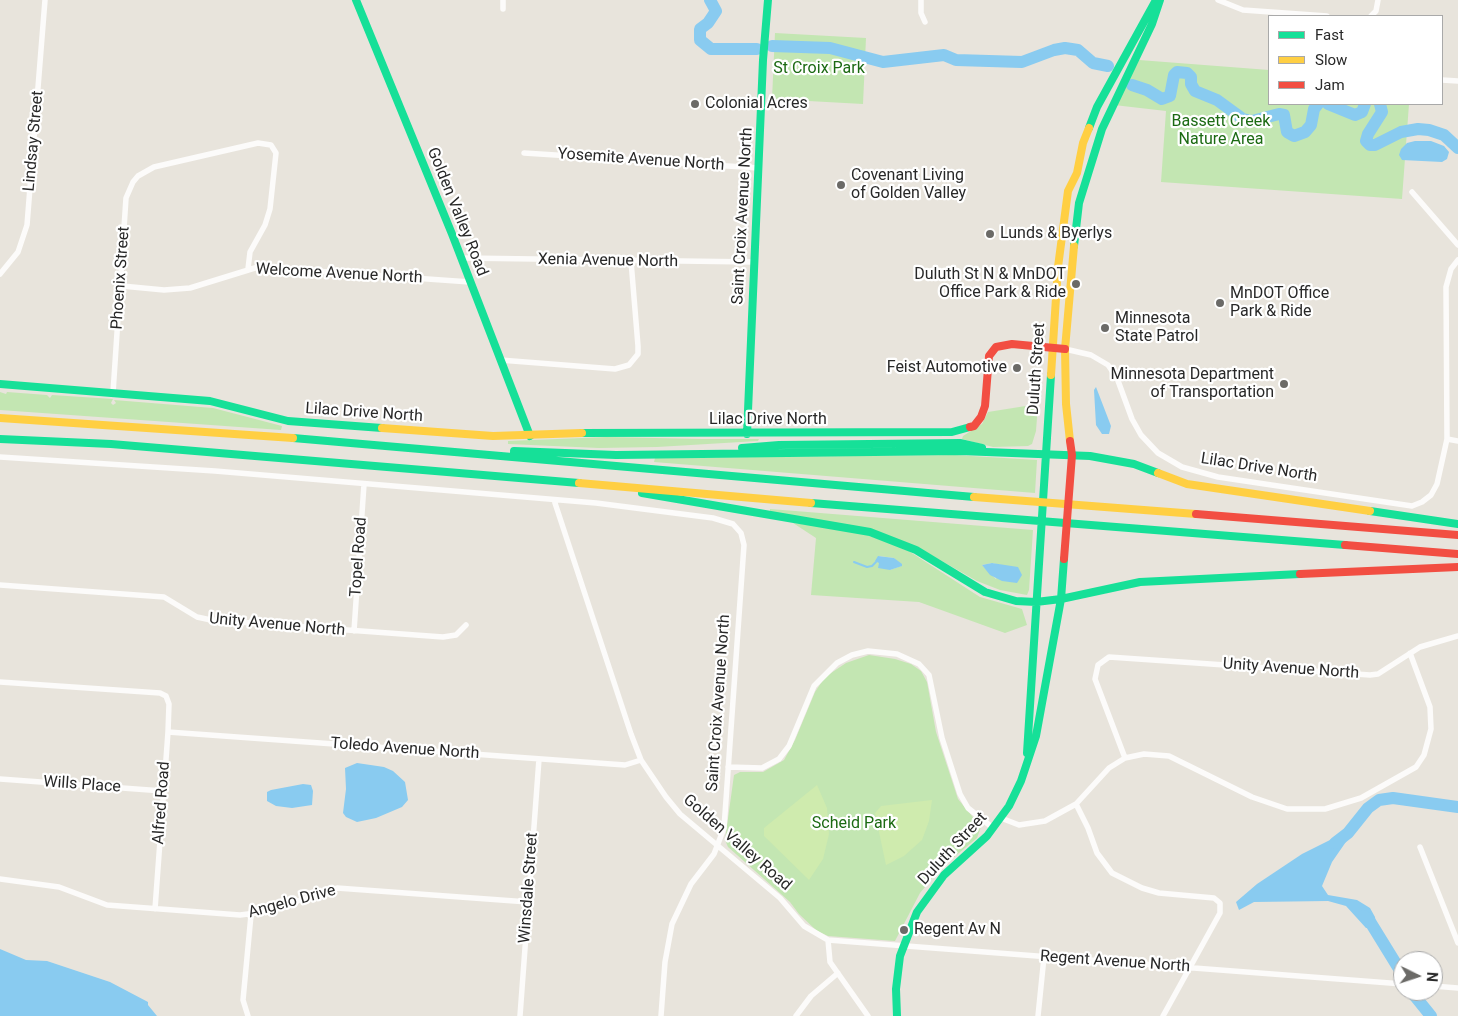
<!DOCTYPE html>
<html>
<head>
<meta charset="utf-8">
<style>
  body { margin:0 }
  #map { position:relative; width:1458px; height:1016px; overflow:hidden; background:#e8e4dc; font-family:Roboto,sans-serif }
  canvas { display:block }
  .legend { position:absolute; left:1268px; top:15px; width:175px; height:90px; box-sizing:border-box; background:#fff; border:1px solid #a9a9a9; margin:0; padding:6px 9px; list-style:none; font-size:15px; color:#282828 }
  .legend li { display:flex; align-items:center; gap:10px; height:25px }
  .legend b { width:25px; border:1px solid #a9a9a9 }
  .north { position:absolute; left:1393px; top:951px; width:50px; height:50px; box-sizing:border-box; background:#fff; border:1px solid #a9a9a9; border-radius:50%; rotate:94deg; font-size:14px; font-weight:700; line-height:20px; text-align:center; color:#282828 }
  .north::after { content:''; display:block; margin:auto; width:18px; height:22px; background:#6b6a67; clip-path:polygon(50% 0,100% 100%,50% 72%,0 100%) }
</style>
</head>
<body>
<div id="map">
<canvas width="1458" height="1016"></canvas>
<ul class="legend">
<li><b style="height:6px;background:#16e098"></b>Fast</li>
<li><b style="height:6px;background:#ffcf43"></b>Slow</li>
<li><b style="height:6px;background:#f24e42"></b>Jam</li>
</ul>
<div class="north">N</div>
</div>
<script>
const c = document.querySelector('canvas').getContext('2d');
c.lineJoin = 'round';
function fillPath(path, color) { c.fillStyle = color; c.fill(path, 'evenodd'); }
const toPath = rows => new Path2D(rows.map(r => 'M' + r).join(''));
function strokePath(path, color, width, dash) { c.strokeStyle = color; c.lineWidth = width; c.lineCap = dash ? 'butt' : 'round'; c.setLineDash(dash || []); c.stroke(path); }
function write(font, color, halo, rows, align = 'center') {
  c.font = font + ' Roboto,sans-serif'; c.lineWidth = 4.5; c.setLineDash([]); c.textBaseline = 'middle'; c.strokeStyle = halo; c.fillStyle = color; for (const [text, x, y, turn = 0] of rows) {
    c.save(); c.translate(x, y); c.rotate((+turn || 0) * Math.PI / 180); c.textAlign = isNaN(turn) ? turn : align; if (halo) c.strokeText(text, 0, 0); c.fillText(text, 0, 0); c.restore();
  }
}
fillPath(toPath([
  [775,33,866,38,863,104,772,99],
  [1139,60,1269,70,1269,104,1409,104,1402,199,1161,182,1166,111,1114,105],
  [0,392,6,394,7,392,47,395,50,398,52,395,113,399,111,403,113,405,116,403,114,400,213,408,282,426,281,430,0,410],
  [1038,404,1036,431,1032,444,1028,446,993,447,962,439,963,436,982,424,988,412],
  [607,437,702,439,759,439,758,441,657,447,599,448,508,444,508,441],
  [955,455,1037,460,1035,493,654,462,655,458],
  [770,509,1033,530,1029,590,1027,595,1000,590,977,581,917,547,770,512],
  [992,563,1001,565,996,579,982,565],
  [793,523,851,530,901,546,980,597,1022,609,1027,625,1005,633,919,602,811,595,816,538],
  [879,556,894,558,901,566,890,570,879,563],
  [869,655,895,659,911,664,921,671,927,682,936,732,958,799,981,827,977,838,941,868,920,893,895,941,828,936,817,931,799,914,790,902,728,847,725,840,734,775,740,772,763,772,784,760,795,740,815,692,825,677,846,663]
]), '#c3e6b2');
fillPath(toPath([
  [817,785,827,808,829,834,823,859,809,880,764,836,764,828],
  [932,800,929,821,922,840,904,856,886,865,875,813,881,806]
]), '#cfebae');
fillPath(toPath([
  [1415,141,1431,141,1444,146,1449,152,1447,159,1442,162,1402,160,1399,155,1401,149,1407,143],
  [1096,387,1111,426,1109,434,1102,434,1096,425,1094,390],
  [878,556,894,558,902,564,902,566,890,570,878,568,879,563,875,561],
  [992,563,1018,567,1022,575,1017,583,1002,581,990,575,982,565],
  [357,763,384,767,393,771,405,782,408,800,402,807,376,818,357,822,346,817,343,813,346,789,345,768],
  [303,784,311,785,313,791,312,805,292,808,276,806,267,801,267,792,271,790],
  [1346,832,1350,836,1332,862,1322,886,1328,895,1357,900,1370,908,1375,917,1376,928,1366,928,1346,906,1328,901,1254,902,1239,910,1236,902,1257,884,1302,854],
  [0,949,26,960,47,961,110,982,148,1002,148,1005,157,1016,0,1016]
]), '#89cbf0');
strokePath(toPath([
  [854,562,867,567,872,566,876,562]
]), '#89cbf0', 2);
strokePath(toPath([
  [710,0,716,11,708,23,700,29,700,40,711,49,757,49],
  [772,46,830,48,883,62,944,55,956,60,1022,62,1054,50,1065,48,1078,50,1093,63,1108,66],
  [1132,85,1147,90,1162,99,1170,96,1174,75,1177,72,1187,73,1191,77,1191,84,1195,91,1217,100,1243,119,1252,121,1279,114,1284,115,1287,132,1294,136,1305,132,1311,125,1314,109,1318,104],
  [1328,104,1355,115,1362,112,1365,104],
  [1380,104,1382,112,1368,134,1366,141,1370,145,1375,145,1401,132,1418,129,1429,130,1444,135,1458,148],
  [1335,843,1348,833,1368,808,1379,800,1393,798,1458,807],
  [1364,916,1369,920,1401,972],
  [1414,995,1431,1016]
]), '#89cbf0', 12);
strokePath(toPath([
  [921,0,921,13,925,22],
  [1218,0,1243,10,1327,16],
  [503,9,503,0],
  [1371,16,1376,11,1378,0],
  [1442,80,1458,81],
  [524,153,759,168],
  [1412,192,1458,245],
  [462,258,754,262],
  [0,274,18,252,27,225,45,0],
  [122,286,164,290,190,288,258,267,470,282],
  [1065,349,1091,355,1108,365,1117,378,1132,419,1141,435,1158,453,1182,467,1218,477,1412,506,1422,502,1431,495,1437,484,1447,439,1446,287,1451,269,1458,260],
  [500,360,615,369,629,365,638,354,638,346,631,261],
  [113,393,126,198,133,182,138,176,154,167,258,143,271,145,276,153,270,209,265,225,250,252,248,269],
  [1447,439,1458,441],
  [0,457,215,471,596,503,713,518,733,524,741,533,744,545,724,828,714,854,691,884,672,924,665,962,661,1016],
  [554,500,631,734,641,760,666,797,680,814,780,898,804,926,828,940,830,962,868,1016],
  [0,585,164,597,197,617,211,620,443,637,456,635,466,625],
  [354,631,364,484],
  [0,682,160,693,166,696,169,704,168,732,155,909],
  [168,732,625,765,641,760],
  [1125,758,1095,679,1098,665,1109,657,1370,675,1378,674,1420,647,1458,636],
  [728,767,762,768,779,759,789,746,814,686,837,663,852,655,868,651,897,654,919,664,929,675,942,738,960,794,968,808,993,828],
  [0,779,163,791],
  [1076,804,1088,828,1097,853,1112,873,1142,888,1159,893,1214,898,1220,903,1220,913,1163,1016],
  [1001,818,1019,825,1045,821,1076,804,1109,768,1125,758,1144,754,1169,756,1252,797,1287,809,1325,809,1361,798,1416,767,1424,755,1431,729,1430,707,1410,653],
  [1420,847,1458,943],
  [0,879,59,887,107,905,240,915,264,912,337,888,528,902],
  [828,940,1403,984],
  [1433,986,1458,988],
  [248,1016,243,1000,251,915],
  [520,1016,539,759],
  [796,1016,811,996,838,973],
  [1038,1016,1044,957]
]), '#fcfbfa', 5.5);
strokePath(toPath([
  [356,0,452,234,530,436],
  [1089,128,1097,107,1156,0],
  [1074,246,1079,203,1102,129,1152,24,1160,0],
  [0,384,210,401,288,421,382,428],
  [582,433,952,432,970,427],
  [747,434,763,60,768,0],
  [293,438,974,497],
  [0,439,111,444,579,483],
  [742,448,779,445,960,443,982,448],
  [514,451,616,455,960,451,1090,456,1134,464,1158,473],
  [642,493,870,532,916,550,985,592,1016,601,1036,602,1061,599,1140,582,1300,574],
  [811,503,1345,545],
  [1370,511,1458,524],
  [1027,753,1051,375],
  [897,1016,896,989,900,956,917,912,944,875,987,836,1009,806,1021,781,1036,736,1061,599,1064,559]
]), '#16e098', 8);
strokePath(toPath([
  [1051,375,1058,267,1068,191,1077,173,1083,143,1089,128],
  [0,418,293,438],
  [382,428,493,436,582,433],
  [1070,441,1066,404,1065,349,1074,246],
  [1158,473,1187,484,1370,511],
  [579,483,811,503],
  [974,497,1196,514]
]), '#ffcf43', 8);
strokePath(toPath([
  [970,427,974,426,981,417,985,406,989,356,996,347,1012,344,1065,349],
  [1196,514,1458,535],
  [1345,545,1458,554],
  [1064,559,1072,455,1070,441],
  [1300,574,1458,567]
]), '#f24e42', 8);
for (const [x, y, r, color] of [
  [695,104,5,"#6b6a67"],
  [841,185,5,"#6b6a67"],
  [990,234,5,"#6b6a67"],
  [1076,284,5,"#6b6a67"],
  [1220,303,5,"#6b6a67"],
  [1105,328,5,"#6b6a67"],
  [1017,368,5,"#6b6a67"],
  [1284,384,5,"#6b6a67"],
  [904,930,5,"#6b6a67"]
]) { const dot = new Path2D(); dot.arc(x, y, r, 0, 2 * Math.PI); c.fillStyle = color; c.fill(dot); strokePath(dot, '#fff', 2); }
write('16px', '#1c6a13', '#fff', [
  ["St Croix Park",819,69],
  ["Bassett Creek",1221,122],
  ["Nature Area",1221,140],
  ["Scheid Park",854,824]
]);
write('16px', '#282828', '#fff', [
  ["Colonial Acres",705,104],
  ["Covenant Living",851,176],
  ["of Golden Valley",851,194],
  ["Lunds & Byerlys",1000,234],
  ["Duluth St N & MnDOT",1066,275,"right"],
  ["Office Park & Ride",1066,293,"right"],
  ["MnDOT Office",1230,294],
  ["Park & Ride",1230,312],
  ["Minnesota",1115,319],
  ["State Patrol",1115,337],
  ["Feist Automotive",1007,368,"right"],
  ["Minnesota Department",1274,375,"right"],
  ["of Transportation",1274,393,"right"],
  ["Regent Av N",914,930]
], 'left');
write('16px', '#282828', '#fff', [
  ["Lindsay Street",34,141,-85],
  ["Yosemite Avenue North",641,160,4],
  ["Golden Valley Road",457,212,68],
  ["Saint Croix Avenue North",743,216,-87],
  ["Xenia Avenue North",608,261,1],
  ["Welcome Avenue North",339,274,3],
  ["Phoenix Street",121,278,-86],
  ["Duluth Street",1037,369,-86],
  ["Lilac Drive North",364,413,4],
  ["Lilac Drive North",768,420],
  ["Lilac Drive North",1259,468,9],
  ["Topel Road",359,557,-86],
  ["Unity Avenue North",277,625,5],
  ["Unity Avenue North",1291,669,4],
  ["Saint Croix Avenue North",719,703,-86],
  ["Toledo Avenue North",405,749,4],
  ["Wills Place",82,785,4],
  ["Alfred Road",162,803,-86],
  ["Golden Valley Road",737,843,41],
  ["Duluth Street",953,849,-47],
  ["Winsdale Street",529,888,-86],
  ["Angelo Drive",292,902,-15],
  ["Regent Avenue North",1115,962,4]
]);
</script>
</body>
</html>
